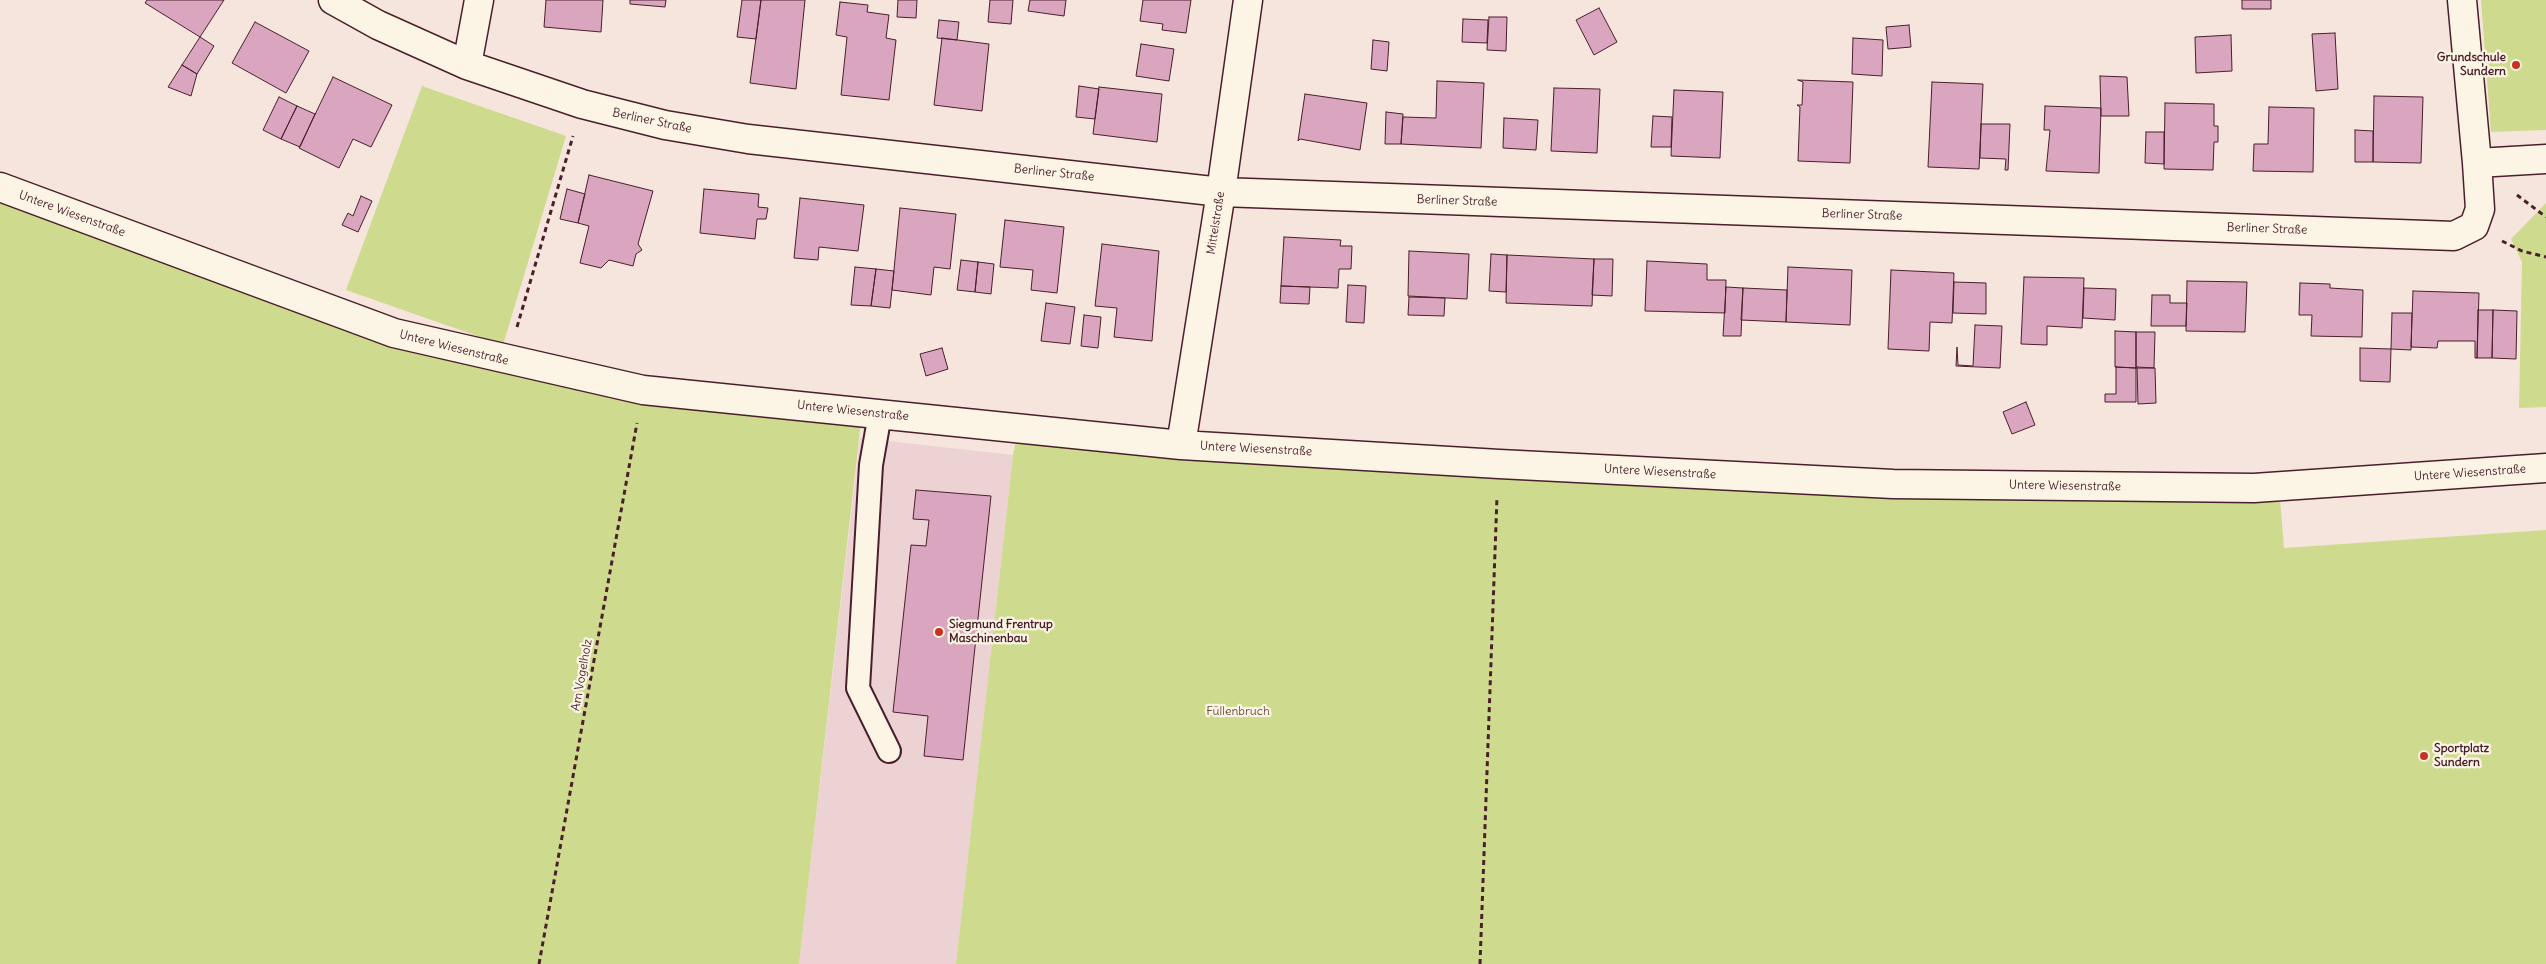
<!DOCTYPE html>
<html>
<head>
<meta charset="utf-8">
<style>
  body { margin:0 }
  canvas { display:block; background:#f5e5dd }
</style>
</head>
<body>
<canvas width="2546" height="964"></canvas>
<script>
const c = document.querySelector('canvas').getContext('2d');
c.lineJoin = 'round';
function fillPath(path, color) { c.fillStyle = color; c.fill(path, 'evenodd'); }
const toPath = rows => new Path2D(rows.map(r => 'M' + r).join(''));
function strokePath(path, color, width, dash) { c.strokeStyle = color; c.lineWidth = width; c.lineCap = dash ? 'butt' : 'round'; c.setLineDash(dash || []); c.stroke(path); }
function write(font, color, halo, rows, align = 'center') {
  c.font = font + ' Delius,sans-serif'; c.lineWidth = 4.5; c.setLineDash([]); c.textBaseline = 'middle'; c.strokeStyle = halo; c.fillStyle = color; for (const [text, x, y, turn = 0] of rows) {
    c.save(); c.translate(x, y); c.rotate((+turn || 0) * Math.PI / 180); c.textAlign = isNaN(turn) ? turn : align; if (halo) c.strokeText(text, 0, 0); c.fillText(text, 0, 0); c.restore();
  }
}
fillPath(toPath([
  [860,438,1013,455,956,964,799,964]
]), '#edd2d4');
fillPath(toPath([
  [2481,0,2546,0,2546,130,2491,132],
  [422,86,566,136,503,345,346,290],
  [0,198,392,346,861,422,799,964,0,964],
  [2546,203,2546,407,2519,408,2522,262,2511,239],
  [1016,441,2280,499,2284,548,2546,530,2546,964,956,964,1013,455]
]), '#cedb8e');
const building = toPath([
  [147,0,224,0,200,37,145,3,147,0],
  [546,0,603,0,601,32,544,27,546,0],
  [630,0,666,0,665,7,630,4,630,0],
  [742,0,761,0,756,39,737,37,742,0],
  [761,0,805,0,796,89,750,83,761,0],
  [898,0,917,0,916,18,897,17,898,0],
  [990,0,1013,0,1011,24,988,22,990,0],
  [1030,0,1066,0,1064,16,1028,11,1030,0],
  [1143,0,1191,0,1186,33,1162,30,1163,24,1140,21,1143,0],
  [2242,0,2271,0,2271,9,2242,9,2242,0],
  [840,2,868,5,867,12,889,15,886,38,896,40,889,100,841,95,847,37,836,35,840,2],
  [1599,8,1617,42,1594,55,1576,20,1599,8],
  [1489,17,1507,17,1506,51,1487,50,1489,17],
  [1463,19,1488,20,1487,43,1462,42,1463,19],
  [939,20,959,22,957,40,937,38,939,20],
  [255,22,309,51,286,93,232,63,255,22],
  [1909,25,1911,47,1888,49,1886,27,1909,25],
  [2335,33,2338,89,2316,91,2312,34,2335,33],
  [2231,35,2232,71,2196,73,2195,37,2231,35],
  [200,37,214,46,197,74,182,65,200,37],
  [942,38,989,44,982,111,934,105,942,38],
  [1853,38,1883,40,1882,76,1852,74,1853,38],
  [1373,40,1389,42,1387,71,1371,69,1373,40],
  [1141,44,1174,49,1169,81,1136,76,1141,44],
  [182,65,197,74,191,96,168,87,182,65],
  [2100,76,2127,77,2129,116,2101,116,2100,76],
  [333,77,392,105,371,147,353,139,339,168,299,148,333,77],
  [1798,80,1853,82,1850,163,1798,161,1800,107,1797,105,1802,105,1803,82,1798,80],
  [1437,81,1484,83,1481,148,1401,144,1403,117,1436,118,1437,81],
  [1932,82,1983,84,1979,169,1928,167,1932,82],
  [1079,86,1099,89,1095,119,1076,117,1079,86],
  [1099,87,1162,94,1157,142,1093,134,1099,87],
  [1554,88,1600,89,1597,153,1551,151,1554,88],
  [1674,90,1723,92,1720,158,1671,156,1674,90],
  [1305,94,1367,103,1360,150,1300,139,1298,141,1305,94],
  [2374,96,2423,97,2421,163,2373,162,2374,96],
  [279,97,297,106,281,139,263,130,279,97],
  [2165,103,2214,104,2214,126,2218,126,2218,142,2214,142,2213,170,2164,169,2165,103],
  [297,106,315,114,300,147,281,139,297,106],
  [2045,106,2101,108,2099,173,2046,171,2050,130,2044,130,2045,106],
  [2269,107,2314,108,2313,172,2253,171,2254,144,2268,144,2269,107],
  [1386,112,1403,114,1401,144,1385,144,1386,112],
  [1653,116,1672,117,1671,147,1651,147,1653,116],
  [1504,118,1538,120,1536,150,1503,148,1504,118],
  [1981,124,2010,124,2008,170,2005,170,2006,159,1980,158,1981,124],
  [2355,130,2373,131,2373,162,2355,162,2355,130],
  [2146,132,2164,132,2164,164,2145,163,2146,132],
  [589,175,653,191,638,244,642,250,636,254,633,266,609,260,601,268,580,263,589,226,578,223,589,175],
  [567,189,585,194,578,223,560,219,567,189],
  [704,189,759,194,758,207,768,208,766,219,757,219,755,239,700,233,704,189],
  [361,196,372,201,358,232,342,225,348,213,353,216,361,196],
  [800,198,864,205,858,251,819,247,818,260,794,258,800,198],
  [900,208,956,214,950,269,934,267,931,295,892,290,900,208],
  [1005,220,1064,227,1057,293,1031,290,1033,270,1000,267,1005,220],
  [1284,237,1341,240,1340,246,1352,246,1351,269,1339,269,1338,288,1281,286,1284,237],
  [1102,244,1159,251,1152,341,1114,337,1117,308,1095,306,1102,244],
  [1409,251,1469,254,1467,299,1408,296,1409,251],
  [1491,254,1507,255,1506,292,1489,291,1491,254],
  [1507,255,1594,259,1592,306,1506,303,1507,255],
  [1594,259,1613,259,1612,296,1592,295,1594,259],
  [961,260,978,262,975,292,957,290,961,260],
  [1647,261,1707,264,1707,280,1726,280,1725,313,1645,311,1647,261],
  [978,262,994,264,991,294,975,292,978,262],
  [855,267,876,269,871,306,851,305,855,267],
  [1788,267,1852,270,1850,325,1786,322,1788,267],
  [876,269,894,271,890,308,871,306,876,269],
  [1891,270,1954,273,1952,323,1930,322,1929,351,1888,349,1891,270],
  [2024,277,2084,278,2082,328,2047,326,2047,345,2021,344,2024,277],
  [2187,281,2247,282,2245,332,2186,331,2187,281],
  [1954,282,1986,283,1986,314,1953,313,1954,282],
  [2300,283,2330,284,2330,288,2363,290,2362,337,2311,336,2312,315,2299,315,2300,283],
  [1348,285,1366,286,1364,323,1346,322,1348,285],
  [1281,286,1310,287,1309,304,1280,303,1281,286],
  [1726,287,1743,288,1741,336,1723,336,1726,287],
  [1743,288,1787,290,1786,322,1741,320,1743,288],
  [2084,288,2116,289,2115,320,2083,318,2084,288],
  [2413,291,2479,293,2477,358,2475,358,2475,341,2438,341,2437,348,2411,347,2413,291],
  [2152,295,2170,295,2170,303,2187,303,2186,326,2151,326,2152,295],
  [1409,297,1445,298,1444,316,1408,315,1409,297],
  [1046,303,1075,307,1070,344,1041,341,1046,303],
  [2478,310,2493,310,2492,358,2477,358,2478,310],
  [2493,310,2517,311,2516,359,2492,358,2493,310],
  [2392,313,2412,313,2411,350,2391,349,2392,313],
  [1084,315,1101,317,1098,348,1081,346,1084,315],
  [1975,325,2002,326,2000,368,1956,366,1957,347,1958,365,1973,366,1975,325],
  [2115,331,2136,332,2136,368,2115,367,2115,331],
  [2136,332,2155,332,2154,368,2136,368,2136,332],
  [942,348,948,369,926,376,920,354,942,348],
  [2360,348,2391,349,2390,382,2360,381,2360,348],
  [2116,367,2136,368,2136,402,2105,402,2105,394,2116,394,2116,367],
  [2137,367,2155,368,2156,403,2138,404,2137,367],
  [2026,402,2035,425,2012,434,2003,412,2026,402],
  [916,490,991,496,963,760,924,756,928,716,893,712,911,545,926,546,929,520,913,519,916,490]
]);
fillPath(building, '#daa5be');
strokePath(building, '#4a1f2b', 1);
const service = toPath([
  [880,414,871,465,858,688,889,751]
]);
const minor = toPath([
  [333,0,378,25,467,65,582,104,665,125,748,139,1221,192,2454,236,2474,226,2480,209,2477,163,2546,159],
  [2462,0,2477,163],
  [467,65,479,0],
  [0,187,394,333,643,390,1181,445,1499,464,1893,484,2254,488,2546,468],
  [1181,445,1221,192,1248,0]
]);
strokePath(service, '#4a1f2b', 26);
strokePath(minor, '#4a1f2b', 31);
strokePath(toPath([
  [2517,195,2546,217],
  [2502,241,2522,251,2546,257],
  [517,327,573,136],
  [539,964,637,423],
  [1480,964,1497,497]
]), '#4a1f2b', 3, [5, 4]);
strokePath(service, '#fcf5e5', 22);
strokePath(minor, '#fcf5e5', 28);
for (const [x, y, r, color] of [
  [2516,65,5,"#c8321e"],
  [939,632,5,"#c8321e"],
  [2424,756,5,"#c8321e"]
]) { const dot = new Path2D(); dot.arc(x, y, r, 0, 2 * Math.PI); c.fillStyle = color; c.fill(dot); strokePath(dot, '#fcf5e5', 2); }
write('bold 12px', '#4a1f2b', '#fcf5e5', [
  ["Grundschule",2506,58,"right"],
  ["Sundern",2506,72,"right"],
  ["Siegmund Frentrup",949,625],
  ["Maschinenbau",949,639],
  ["Sportplatz",2434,749],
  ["Sundern",2434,763]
], 'left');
write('12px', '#4a1f2b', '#fcf5e5', [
  ["Berliner Straße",652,121,12],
  ["Berliner Straße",1054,173,6],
  ["Berliner Straße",1457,201,2],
  ["Untere Wiesenstraße",72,214,20],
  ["Berliner Straße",1862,215,2],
  ["Mittelstraße",1216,223,-81],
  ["Berliner Straße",2267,229,2],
  ["Untere Wiesenstraße",454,348,14],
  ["Untere Wiesenstraße",853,411,6],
  ["Untere Wiesenstraße",1256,449,3],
  ["Untere Wiesenstraße",1660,472,3],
  ["Untere Wiesenstraße",2470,473,-4],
  ["Untere Wiesenstraße",2065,486,1],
  ["Am Vogelholz",582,675,-80]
]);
write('12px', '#6b4e44', '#fcf5e5', [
  ["Füllenbruch",1238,712]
]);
</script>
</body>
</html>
